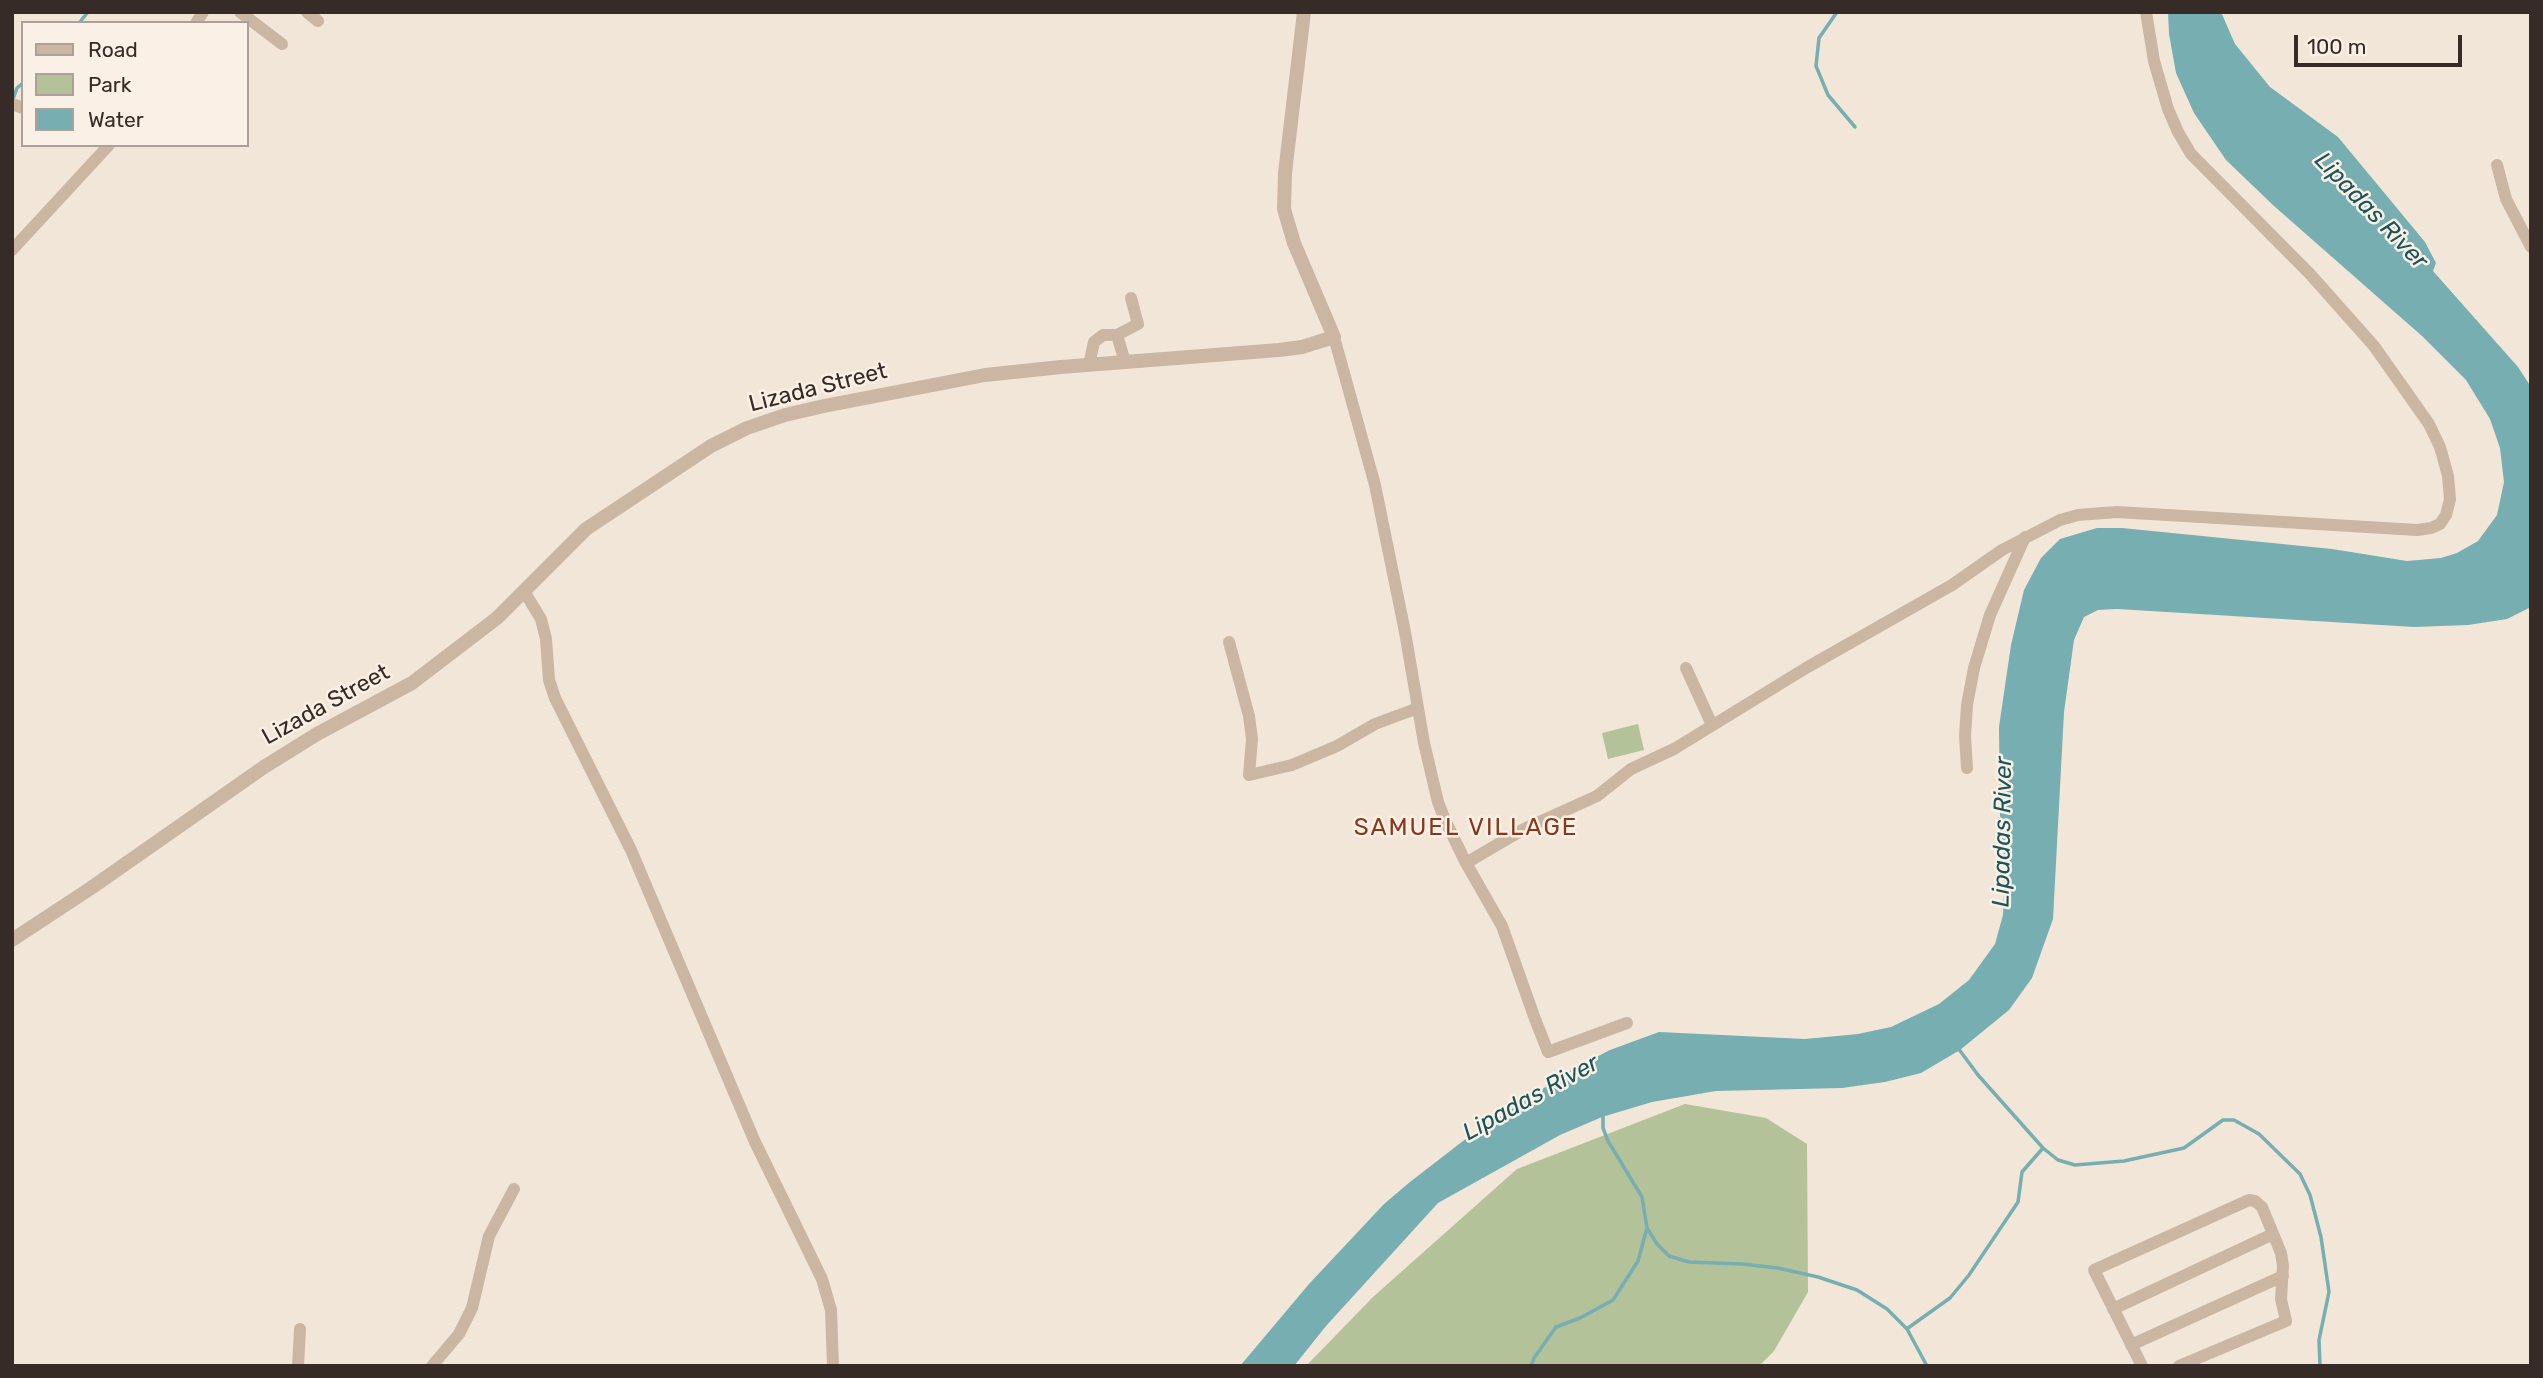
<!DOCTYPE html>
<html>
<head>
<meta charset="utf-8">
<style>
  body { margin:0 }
  #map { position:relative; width:2543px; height:1378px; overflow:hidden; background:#f2e6d8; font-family:Rubik,sans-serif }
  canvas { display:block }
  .frame { position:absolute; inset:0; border:14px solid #362b26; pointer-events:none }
  .legend { position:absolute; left:21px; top:21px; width:228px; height:126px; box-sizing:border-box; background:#faf0e5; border:2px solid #aca199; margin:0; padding:9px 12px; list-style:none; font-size:21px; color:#362b26 }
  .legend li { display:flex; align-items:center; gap:14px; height:35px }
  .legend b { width:35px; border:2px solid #aca199 }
  .scale { position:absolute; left:2294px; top:35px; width:168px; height:32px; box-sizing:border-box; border:4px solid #362b26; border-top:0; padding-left:9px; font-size:21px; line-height:24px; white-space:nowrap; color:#362b26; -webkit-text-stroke:5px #faf0e5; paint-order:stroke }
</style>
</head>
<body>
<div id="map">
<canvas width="2543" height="1378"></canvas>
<div class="frame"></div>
<ul class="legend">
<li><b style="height:9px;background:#cbb6a4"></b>Road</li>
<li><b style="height:19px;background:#b3c298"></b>Park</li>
<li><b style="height:19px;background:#76aeb1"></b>Water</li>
</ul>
<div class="scale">100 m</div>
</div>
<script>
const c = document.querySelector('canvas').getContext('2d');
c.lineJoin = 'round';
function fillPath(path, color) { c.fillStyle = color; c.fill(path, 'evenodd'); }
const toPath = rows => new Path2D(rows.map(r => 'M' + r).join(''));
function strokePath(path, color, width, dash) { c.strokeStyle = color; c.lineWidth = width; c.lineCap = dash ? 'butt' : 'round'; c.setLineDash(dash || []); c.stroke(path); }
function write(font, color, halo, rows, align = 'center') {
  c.font = font + ' Rubik,sans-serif'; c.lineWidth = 5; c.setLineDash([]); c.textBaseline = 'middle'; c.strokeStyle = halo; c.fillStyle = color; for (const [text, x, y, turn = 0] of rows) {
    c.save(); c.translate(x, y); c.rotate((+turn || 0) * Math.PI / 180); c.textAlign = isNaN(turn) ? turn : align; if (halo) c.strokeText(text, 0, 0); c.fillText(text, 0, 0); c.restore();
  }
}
fillPath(toPath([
  [1638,724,1644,750,1608,759,1602,733],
  [1685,1104,1766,1118,1807,1144,1808,1292,1774,1351,1759,1366,1306,1366,1373,1297,1517,1169]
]), '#b3c298');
fillPath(toPath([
  [2168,12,2221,12,2235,44,2270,87,2338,137,2425,242,2436,263,2433,271,2518,367,2531,387,2531,607,2507,619,2468,625,2414,627,2117,609,2098,610,2084,617,2074,640,2064,712,2053,919,2032,978,2009,1010,1960,1050,1921,1073,1885,1082,1842,1088,1716,1091,1652,1102,1602,1117,1560,1135,1438,1203,1326,1326,1294,1366,1240,1366,1309,1284,1384,1204,1410,1182,1463,1141,1573,1069,1610,1050,1659,1032,1805,1039,1858,1034,1891,1027,1939,1004,1969,980,1995,944,2003,915,2005,871,2000,815,1999,727,2011,645,2024,590,2041,558,2060,539,2097,528,2122,528,2332,549,2407,561,2441,558,2457,553,2478,541,2497,515,2504,482,2500,448,2490,419,2466,380,2422,336,2274,206,2226,160,2194,113,2176,73,2169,34]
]), '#76aeb1');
strokePath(toPath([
  [1837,12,1819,38,1816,66,1828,95,1855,127],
  [79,23,88,12],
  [13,99,17,88,23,83],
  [1958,1048,1978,1075,2043,1148,2058,1160,2075,1165,2124,1161,2184,1148,2223,1120,2234,1120,2259,1134,2300,1174,2310,1195,2321,1237,2329,1292,2319,1340,2320,1366],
  [1647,1228,1657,1244,1669,1256,1689,1262,1742,1264,1778,1268,1818,1277,1857,1290,1887,1309,1907,1329,1927,1366],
  [1908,1328,1950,1298,1969,1275,2018,1202,2022,1172,2043,1148],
  [1531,1366,1534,1358,1556,1327,1580,1318,1613,1300,1638,1261,1647,1228,1642,1197,1608,1141,1603,1128,1603,1113]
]), '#76aeb1', 3.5);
strokePath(toPath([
  [240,12,282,44],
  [307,12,318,21],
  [196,23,203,12],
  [12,104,23,108],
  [2497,165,2506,199,2531,247],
  [12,250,109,145],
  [1334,337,1375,485,1405,632,1424,743,1438,802,1445,820,1466,863,1502,926,1535,1019,1548,1052,1627,1023],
  [1125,362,1117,335,1138,324,1131,298],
  [1089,365,1094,342,1103,335,1117,335],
  [524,591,541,619,546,639,549,680,555,698,631,850,755,1142,822,1279,831,1310,833,1366],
  [1229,642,1249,716,1252,739,1249,775,1292,765,1337,746,1375,724,1418,708],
  [1686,668,1712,725],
  [1967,768,1965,736,1967,705,1974,668,1990,615,2025,537],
  [1466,863,1524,829,1597,796,1631,769,1674,749,1806,668,1952,585,2002,550,2060,520,2078,515,2117,512,2417,530,2431,528,2440,524,2446,515,2450,499,2448,476,2440,447,2429,424,2374,346,2310,274,2191,154,2178,132,2168,109,2154,61,2146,12],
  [2113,1309,2273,1234],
  [2131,1345,2283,1276],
  [298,1366,300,1329],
  [432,1366,459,1334,472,1308,489,1236,514,1189],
  [2142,1366,2094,1270,2249,1200,2255,1201,2262,1207,2281,1253,2283,1266,2281,1299,2286,1321,2179,1366]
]), '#cbb6a4', 12);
strokePath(toPath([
  [12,940,91,888,264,767,317,734,412,683,497,618,586,529,711,446,747,428,785,415,824,406,985,375,1061,367,1279,350,1302,347,1334,337,1294,243,1284,209,1285,173,1304,12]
]), '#cbb6a4', 14);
write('23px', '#362b26', '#faf0e5', [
  ["Lizada Street",818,388,-14],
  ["Lizada Street",326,705,-29]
]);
write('italic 24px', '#195559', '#faf0e5', [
  ["Lipadas River",2371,211,46],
  ["Lipadas River",2003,832,-89],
  ["Lipadas River",1531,1098,-29]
]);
c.letterSpacing = '2px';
write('24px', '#89361b', '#faf0e5', [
  ["SAMUEL VILLAGE",1466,828]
]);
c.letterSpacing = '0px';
</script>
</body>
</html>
